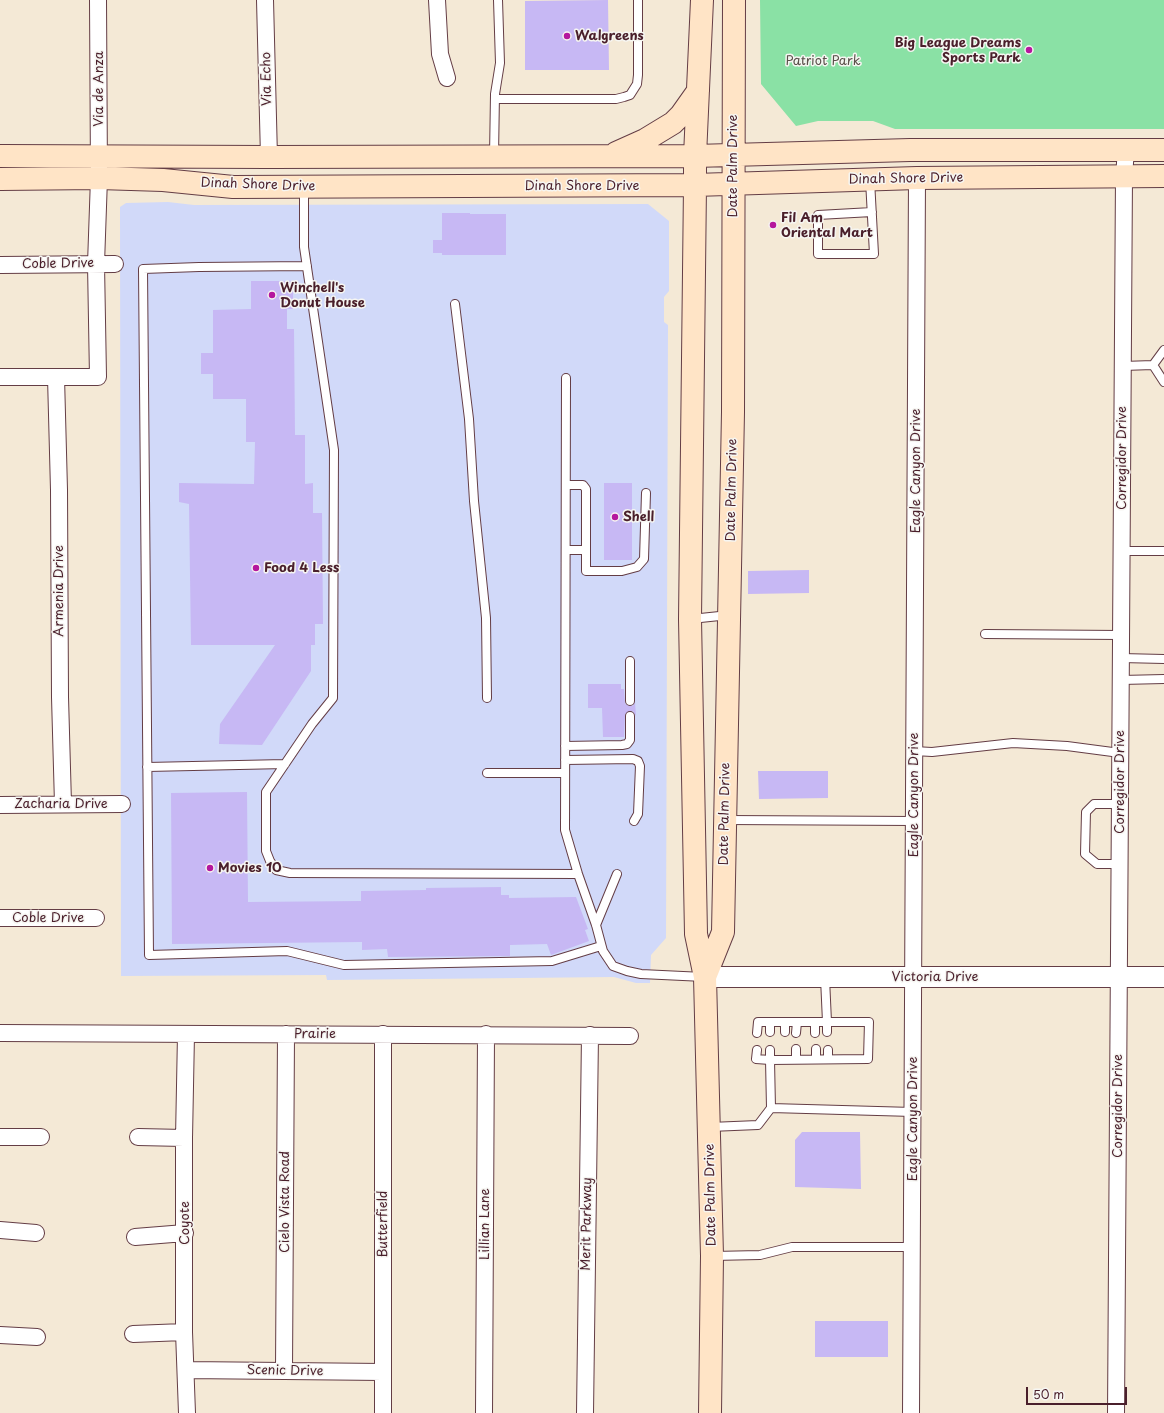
<!DOCTYPE html>
<html>
<head>
<meta charset="utf-8">
<style>
  body { margin:0 }
  #map { position:relative; width:1164px; height:1413px; overflow:hidden; background:#f4e9d6; font-family:"Playpen Sans",sans-serif }
  canvas { display:block }
  .scale { position:absolute; left:1026px; top:1387px; width:101px; height:18px; box-sizing:border-box; border:2px solid #4a1f2b; border-top:0; padding-left:5px; font-size:12px; line-height:14px; white-space:nowrap; color:#4a1f2b; -webkit-text-stroke:3px #f6f6f2; paint-order:stroke }
</style>
</head>
<body>
<div id="map">
<canvas width="1164" height="1413"></canvas>
<div class="scale">50 m</div>
</div>
<script>
const c = document.querySelector('canvas').getContext('2d');
c.lineJoin = 'round';
function fillPath(path, color) { c.fillStyle = color; c.fill(path, 'evenodd'); }
const toPath = rows => new Path2D(rows.map(r => 'M' + r).join(''));
function strokePath(path, color, width, dash) { c.strokeStyle = color; c.lineWidth = width; c.lineCap = dash ? 'butt' : 'round'; c.setLineDash(dash || []); c.stroke(path); }
function write(font, color, halo, rows, align = 'center') {
  c.font = font + ' "Playpen Sans",sans-serif'; c.lineWidth = 3; c.setLineDash([]); c.textBaseline = 'middle'; c.strokeStyle = halo; c.fillStyle = color; for (const [text, x, y, turn = 0] of rows) {
    c.save(); c.translate(x, y); c.rotate((+turn || 0) * Math.PI / 180); c.textAlign = isNaN(turn) ? turn : align; if (halo) c.strokeText(text, 0, 0); c.fillText(text, 0, 0); c.restore();
  }
}
fillPath(toPath([
  [168,202,194,205,648,204,669,221,669,291,664,297,664,322,668,325,666,938,651,955,650,983,636,983,614,977,327,980,326,975,121,976,120,207,126,203]
]), '#d1d9f9');
fillPath(toPath([
  [760,0,1164,0,1164,129,895,129,873,121,818,121,796,126,761,84]
]), '#8ae1a5');
fillPath(toPath([
  [608,0,609,70,525,70,525,1],
  [442,213,470,213,470,214,506,214,506,255,442,255,442,253,433,253,433,240,442,240],
  [251,281,293,281,293,309,287,309,287,329,294,329,295,435,305,435,305,484,313,483,313,513,322,513,323,624,315,624,315,645,311,645,311,671,262,745,219,744,220,724,275,645,191,645,189,504,179,502,179,483,254,484,255,442,246,442,246,399,213,399,213,374,201,374,201,353,213,353,213,310,251,309],
  [604,483,632,483,632,560,604,560],
  [809,570,809,593,748,594,748,571],
  [588,684,621,684,621,689,624,689,625,704,630,706,633,706,635,702,636,716,633,711,630,711,625,714,624,737,603,737,602,708,588,708],
  [758,771,828,771,828,798,759,799],
  [247,792,248,902,361,901,361,891,426,890,426,888,501,887,501,895,509,895,509,898,576,897,588,929,585,930,589,941,551,955,547,944,510,945,510,956,388,957,387,949,362,950,362,942,172,944,171,793],
  [802,1132,860,1132,861,1189,795,1187,795,1140],
  [815,1321,888,1321,888,1357,815,1357]
]), '#c7b8f4');
const service = toPath([
  [495,99,616,99,624,97,630,95,637,84,638,75,638,0],
  [494,156,495,94,500,63,498,0],
  [870,180,874,254,818,254,818,215,872,212],
  [304,188,304,247,334,450,333,698,312,724,266,792,266,851,270,861,276,870,290,873,578,874],
  [307,266,199,267,143,269,149,955,287,951,344,965,552,961,601,946],
  [455,304,469,419,474,501,486,618,487,698],
  [1153,365,1164,382],
  [1153,365,1164,350],
  [1123,366,1153,365],
  [566,378,565,830,578,874,596,925,603,951,613,966,627,971,641,974,704,977],
  [566,485,583,485,586,489,586,571,622,571,637,567,644,559,646,493],
  [566,550,586,550],
  [1122,551,1164,551],
  [691,619,729,615],
  [985,634,1121,635],
  [1121,658,1164,659],
  [1121,680,1164,679],
  [630,701,630,661],
  [565,746,622,745,627,744,630,740,630,716],
  [914,751,932,752,1013,743,1067,746,1120,753],
  [565,760,633,759,638,761,640,766,638,814,634,821],
  [147,767,285,764],
  [487,773,565,773],
  [1120,804,1094,804,1086,812,1085,854,1097,864,1120,864],
  [726,820,914,821],
  [596,925,617,874],
  [770,1022,770,1032],
  [785,1022,785,1032],
  [815,1022,815,1033],
  [757,1033,758,1022,827,1022,827,1032],
  [796,1033,797,1022],
  [816,1049,816,1059],
  [757,1050,756,1059,770,1060,770,1050],
  [828,1050,828,1059],
  [796,1059,796,1049],
  [771,1108,770,1060,868,1059,869,1022,827,1022,825,978],
  [710,1127,758,1125,771,1108,913,1112],
  [713,1256,760,1255,792,1247,912,1247]
]);
const minor = toPath([
  [265,0,269,157],
  [437,0,440,54,447,78],
  [0,265,115,264],
  [0,377,98,377,96,264,99,178,98,0],
  [56,377,59,490,60,697,63,804],
  [0,805,122,804],
  [0,918,96,918],
  [0,1033,630,1036],
  [186,1034,184,1138,184,1332,187,1413],
  [0,1137,41,1137],
  [138,1137,184,1138],
  [0,1230,36,1233],
  [135,1237,185,1233],
  [133,1334,184,1332],
  [0,1335,37,1337],
  [186,1370,383,1372],
  [284,1370,286,1034],
  [383,1413,383,1034],
  [484,1413,486,1034],
  [585,1413,590,1035],
  [911,1413,917,178],
  [1116,1413,1124,176,1126,150]
]);
const tertiary = toPath([
  [705,977,1164,977]
]);
const secondary = toPath([
  [702,0,695,156,695,185,690,619,696,934,705,977,712,1256,710,1413],
  [616,153,645,140,673,123,681,115,698,91],
  [0,156,269,157,695,156,910,150,1164,150],
  [0,179,99,178,163,180,233,187,695,185,917,178,1164,176],
  [705,977,723,932,733,412,734,0]
]);
strokePath(service, '#643d45', 10);
strokePath(minor, '#643d45', 18);
strokePath(tertiary, '#643d45', 22);
strokePath(secondary, '#643d45', 24);
strokePath(service, '#fff', 8);
strokePath(minor, '#fff', 16);
strokePath(tertiary, '#fff', 20);
strokePath(secondary, '#ffe4c6', 22);
for (const [x, y, r, color] of [
  [567,36,4,"#b5179e"],
  [1029,50,4,"#b5179e"],
  [773,225,4,"#b5179e"],
  [272,295,4,"#b5179e"],
  [615,517,4,"#b5179e"],
  [256,568,4,"#b5179e"],
  [210,868,4,"#b5179e"]
]) { const dot = new Path2D(); dot.arc(x, y, r, 0, 2 * Math.PI); c.fillStyle = color; c.fill(dot); strokePath(dot, '#f6f6f2', 1.5); }
write('bold 13px', '#4a1f2b', '#f6f6f2', [
  ["Walgreens",575,36],
  ["Big League Dreams",1021,43,"right"],
  ["Sports Park",1021,58,"right"],
  ["Fil Am",781,218],
  ["Oriental Mart",781,233],
  ["Winchell's",280,288],
  ["Donut House",280,303],
  ["Shell",623,517],
  ["Food 4 Less",264,568],
  ["Movies 10",218,868]
], 'left');
write('13px', '#5a504a', '#f6f6f2', [
  ["Patriot Park",823,61]
]);
write('13px', '#4a1f2b', '#f6f6f2', [
  ["Via Echo",267,79,-91],
  ["Via de Anza",99,89,-90],
  ["Date Palm Drive",733,166,-90],
  ["Dinah Shore Drive",906,179,-1],
  ["Dinah Shore Drive",258,185,2],
  ["Dinah Shore Drive",582,186],
  ["Coble Drive",58,264,-1],
  ["Corregidor Drive",1122,458,-90],
  ["Eagle Canyon Drive",916,471,-90],
  ["Date Palm Drive",732,490,-89],
  ["Armenia Drive",59,591,-90],
  ["Corregidor Drive",1120,782,-90],
  ["Eagle Canyon Drive",914,795,-90],
  ["Zacharia Drive",61,804],
  ["Date Palm Drive",725,814,-89],
  ["Coble Drive",48,918],
  ["Victoria Drive",935,977],
  ["Prairie",315,1034],
  ["Corregidor Drive",1118,1106,-90],
  ["Eagle Canyon Drive",913,1119,-90],
  ["Date Palm Drive",711,1195,-91],
  ["Cielo Vista Road",285,1202,-90],
  ["Coyote",185,1223,-90],
  ["Butterfield",383,1224,-90],
  ["Lillian Lane",485,1224,-90],
  ["Merit Parkway",587,1224,-89],
  ["Scenic Drive",285,1371,1]
]);
</script>
</body>
</html>
